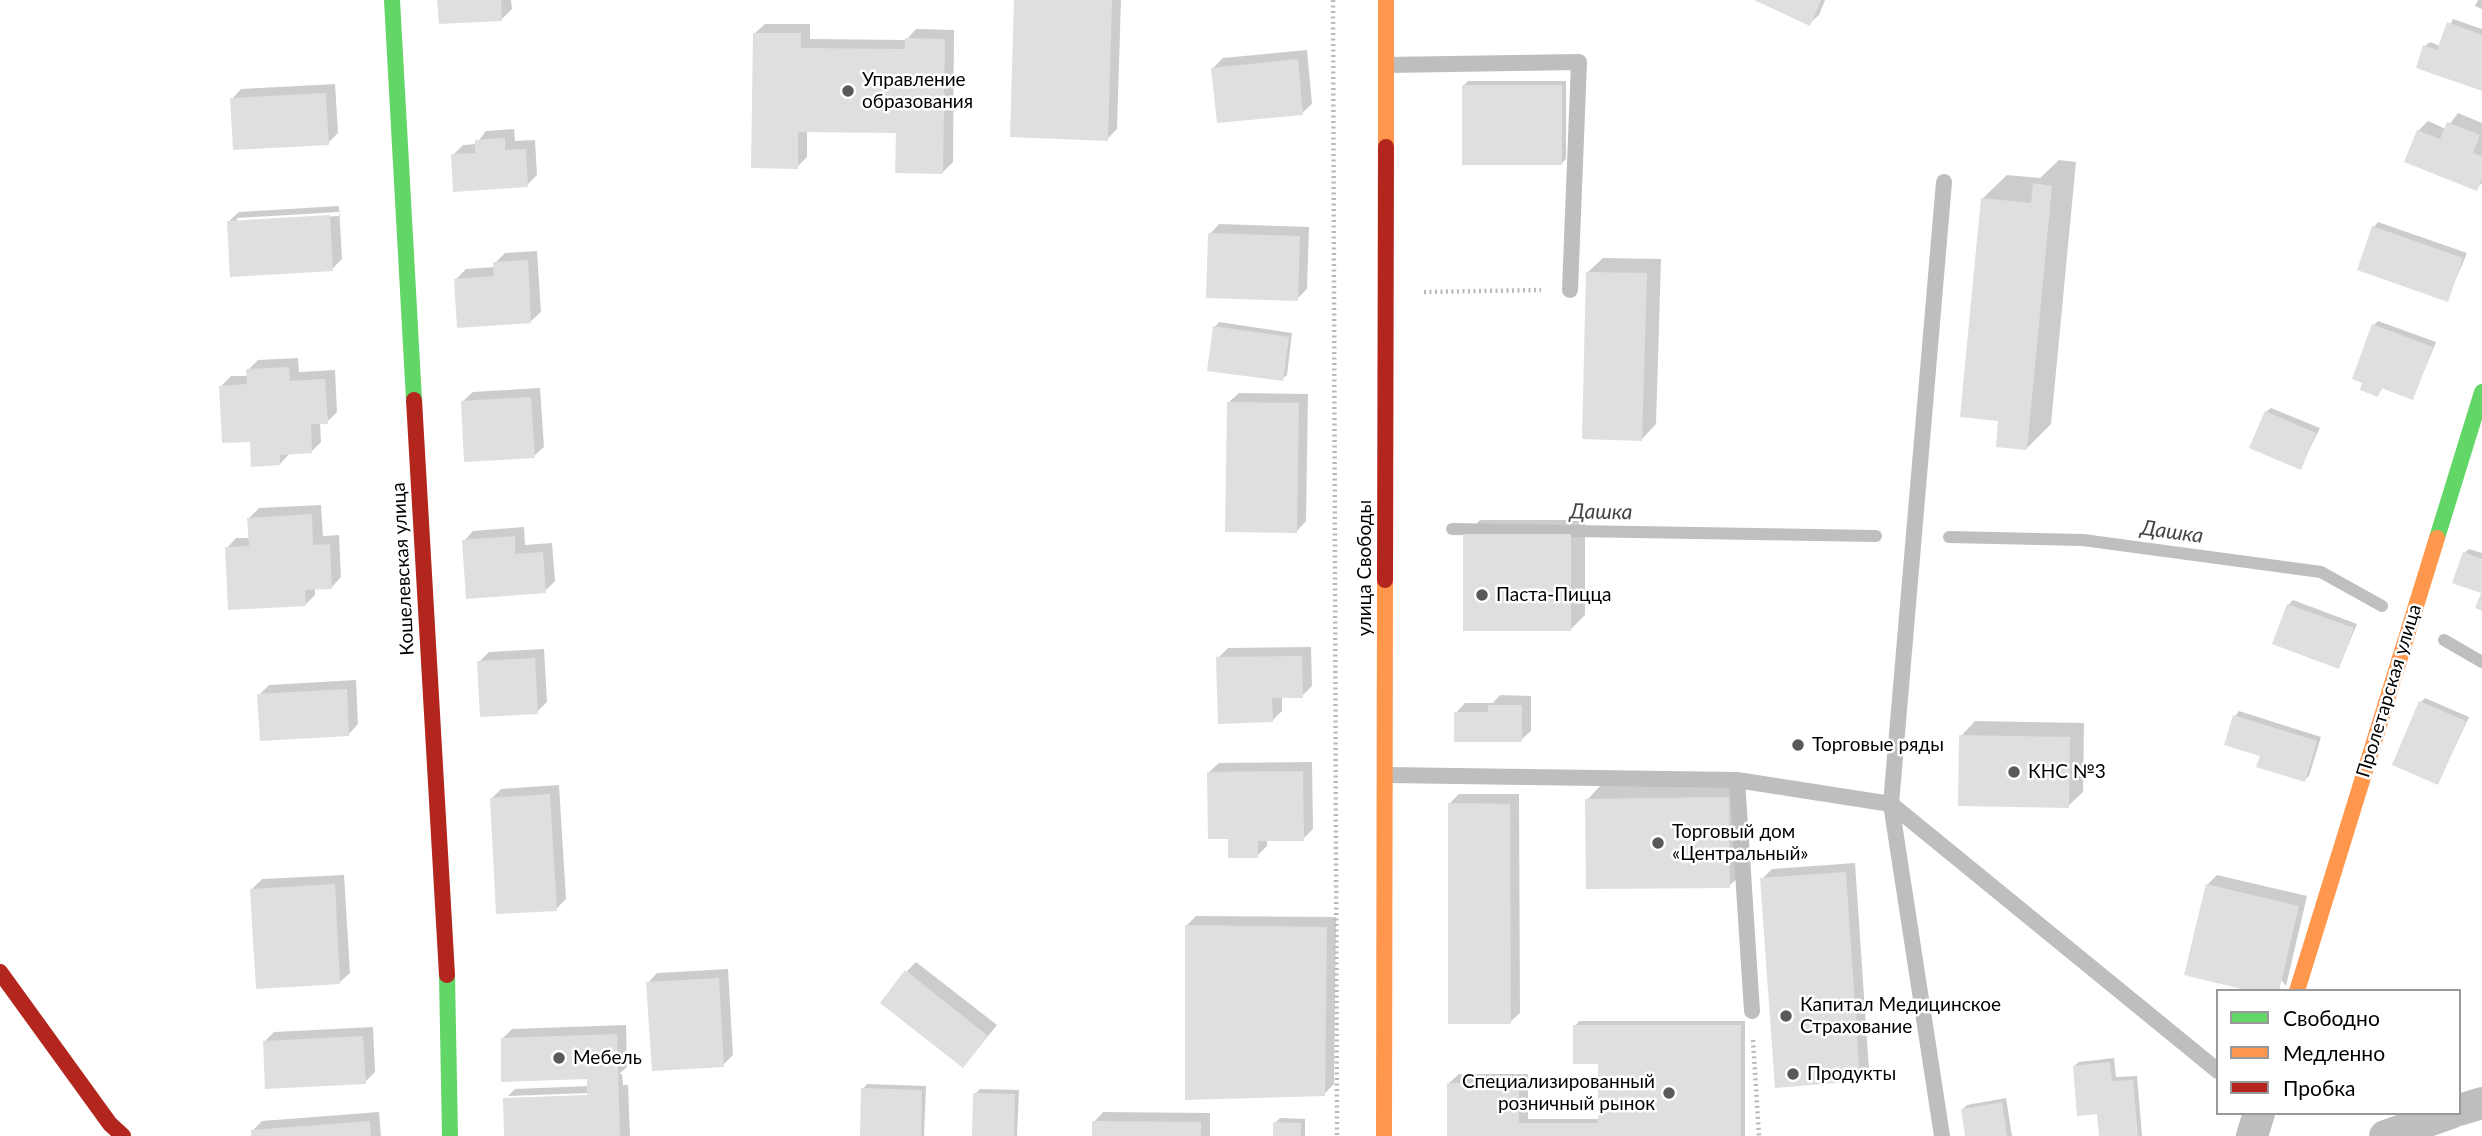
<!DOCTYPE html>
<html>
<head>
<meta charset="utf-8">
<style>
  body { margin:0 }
  #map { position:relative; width:2482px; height:1136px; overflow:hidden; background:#fff; font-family:Lato,sans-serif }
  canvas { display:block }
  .legend { position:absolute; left:2216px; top:989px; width:245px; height:126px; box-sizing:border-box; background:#fff; border:2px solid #999; margin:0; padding:9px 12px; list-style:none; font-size:21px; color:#000 }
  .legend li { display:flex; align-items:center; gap:14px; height:35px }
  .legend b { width:35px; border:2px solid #999 }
</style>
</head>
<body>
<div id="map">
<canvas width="2482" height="1136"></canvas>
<ul class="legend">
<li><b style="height:9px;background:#63d668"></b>Свободно</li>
<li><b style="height:9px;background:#ff974d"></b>Медленно</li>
<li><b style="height:9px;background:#b3261e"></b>Пробка</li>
</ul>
</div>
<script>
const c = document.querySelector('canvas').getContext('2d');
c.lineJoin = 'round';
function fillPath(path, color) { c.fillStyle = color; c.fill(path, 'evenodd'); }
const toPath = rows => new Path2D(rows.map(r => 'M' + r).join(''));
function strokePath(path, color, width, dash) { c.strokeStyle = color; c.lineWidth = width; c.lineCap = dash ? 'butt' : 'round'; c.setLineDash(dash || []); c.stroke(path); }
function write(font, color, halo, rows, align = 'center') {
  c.font = font + ' Lato,sans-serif'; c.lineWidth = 5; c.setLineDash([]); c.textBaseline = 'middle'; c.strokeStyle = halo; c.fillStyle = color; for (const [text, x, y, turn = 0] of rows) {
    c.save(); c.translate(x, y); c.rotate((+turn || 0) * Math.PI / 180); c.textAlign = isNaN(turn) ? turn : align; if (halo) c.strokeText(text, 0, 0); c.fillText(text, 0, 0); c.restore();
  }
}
fillPath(toPath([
  [439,0,511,0,512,9,502,19],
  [1016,0,1121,0,1117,129,1107,139],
  [1756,0,1825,0,1819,15,1809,24],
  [2478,0,2482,0,2482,9,2475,6],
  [2453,19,2482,29,2482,89,2425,46,2430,42,2440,46],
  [765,24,810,24,810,39,906,40,916,29,954,30,953,162,943,172,898,131,807,130,807,157,797,167,755,33],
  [1307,50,1312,104,1302,113,1213,68,1223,58],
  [1468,81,1566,81,1566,159,1562,163,1463,86],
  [335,84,338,133,328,143,232,99,241,89],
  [2458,113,2482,123,2482,183,2476,189,2418,131,2428,121,2446,129],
  [514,129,515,141,535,140,537,175,527,185,453,155,463,145,476,144,486,131],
  [2059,160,2076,162,2051,424,2027,448,2000,420,1982,199,2007,175,2040,178],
  [339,206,342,259,332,269,229,221,239,212],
  [339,212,339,216,237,222,237,218],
  [2378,222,2467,253,2447,300,2374,227],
  [1219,224,1309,227,1307,289,1297,299,1210,234],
  [537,251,541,312,531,321,456,279,466,269,495,267,495,263,505,253],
  [1603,258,1661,259,1656,424,1642,439,1588,272],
  [2378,321,2436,342,2413,398,2383,387,2378,395,2374,325],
  [1219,322,1292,333,1287,375,1282,379,1215,327],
  [298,358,299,372,335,370,337,412,327,422,320,422,321,442,311,452,290,453,280,464,251,440,221,386,231,376,248,376,248,370,258,360],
  [540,388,544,447,534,456,463,401,473,392],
  [1239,393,1308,394,1306,521,1297,531,1229,402],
  [2271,408,2320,428,2300,468,2266,412],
  [321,505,323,536,339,535,341,577,332,587,315,588,315,595,306,604,227,548,236,538,250,538,249,518,259,508],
  [1480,520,1585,520,1585,615,1571,629,1465,535],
  [524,527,525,545,552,543,555,581,545,591,464,541,473,531],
  [2469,549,2482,553,2482,592,2464,553],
  [2293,600,2357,624,2339,667,2288,605],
  [1311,647,1312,686,1302,696,1282,697,1282,711,1272,721,1218,658,1228,648],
  [544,649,547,702,537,712,479,662,489,652],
  [356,680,358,724,349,734,259,695,269,685],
  [1500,695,1531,696,1531,731,1521,740,1456,713,1465,703,1493,703],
  [2425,698,2469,717,2438,783,2421,702],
  [2239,711,2321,737,2309,776,2304,780,2263,755,2235,716],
  [1975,721,2084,723,2083,792,2068,806,1961,736],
  [1312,762,1313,829,1303,839,1267,839,1267,846,1257,856,1230,837,1209,772,1219,763],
  [1743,784,1744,872,1729,886,1587,800,1601,785],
  [559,785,566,899,556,909,492,798,501,789],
  [1459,794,1519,794,1520,1013,1510,1022,1449,804],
  [1855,863,1869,1070,1859,1080,1762,879,1772,869],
  [344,875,350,973,340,982,252,889,262,879],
  [2217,875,2307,896,2286,986,2207,885],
  [1196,916,1336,917,1334,1084,1324,1094,1187,925],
  [916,962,997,1025,972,1056,907,971],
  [728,969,733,1055,723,1065,648,983,657,973],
  [1579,1021,1745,1021,1745,1136,1449,1136,1449,1083,1459,1074,1528,1074,1528,1119,1599,1119,1599,1062,1575,1026],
  [626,1025,627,1067,619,1074,622,1074,623,1085,628,1085,630,1136,506,1136,589,1097,589,1093,508,1096,515,1089,589,1086,588,1077,502,1039,512,1029],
  [373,1027,375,1072,365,1082,264,1042,274,1032],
  [2114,1058,2116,1077,2137,1076,2142,1136,2101,1136,2099,1112,2074,1066,2079,1062],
  [867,1084,926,1086,924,1136,861,1136,863,1089],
  [980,1089,1019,1090,1017,1136,973,1136,975,1094],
  [2006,1098,2012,1136,1967,1136,1963,1109,1967,1105],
  [379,1112,381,1136,253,1136,252,1131,262,1121],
  [1103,1112,1210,1113,1210,1136,1093,1136,1094,1122],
  [1280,1118,1305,1119,1305,1136,1275,1136,1275,1123]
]), '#0003');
strokePath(toPath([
  [1452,529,1876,536],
  [1949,537,2083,540,2321,572,2382,606],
  [2444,640,2482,662]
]), '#bfbfbf', 12);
fillPath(toPath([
  [437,0,501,0,502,21,439,24],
  [1014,0,1112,0,1108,141,1010,137],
  [1754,0,1821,0,1810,26],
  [2447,22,2482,35,2482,91,2416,68,2423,45,2437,50],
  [753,33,801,33,801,48,905,49,905,38,945,39,943,174,895,173,896,133,798,132,798,169,751,168],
  [1298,59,1303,115,1217,123,1211,68],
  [1462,85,1562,85,1562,165,1462,165],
  [326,93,329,145,233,150,230,98],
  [2447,122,2480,135,2473,153,2482,156,2482,178,2477,191,2404,162,2417,130,2440,139],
  [505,138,505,150,526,149,528,187,453,192,451,154,475,153,475,140],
  [2033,183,2052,186,2027,450,1996,447,1998,421,1960,417,1981,198,2031,203],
  [330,215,333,271,230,277,227,221],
  [2372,226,2463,258,2448,302,2357,270],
  [1208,233,1300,236,1298,301,1206,298],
  [528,260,531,323,457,328,454,279,494,276,493,262],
  [1586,272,1647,273,1642,441,1582,439],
  [2372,324,2433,347,2413,400,2381,388,2378,397,2360,390,2362,383,2352,379],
  [1213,326,1289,337,1283,381,1207,371],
  [289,367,290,381,325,379,328,424,311,424,312,453,280,455,280,465,251,467,250,442,222,443,219,386,247,384,246,369],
  [531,397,535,458,464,462,461,401],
  [1227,402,1299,403,1297,533,1225,532],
  [2265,411,2316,433,2301,470,2249,448],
  [312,514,313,545,330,544,332,589,305,590,306,606,228,610,225,547,249,546,247,518],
  [1463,534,1571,534,1571,631,1463,631],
  [515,536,515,554,543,552,546,593,466,599,462,540],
  [2463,552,2482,559,2482,611,2475,608,2481,593,2452,583],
  [2287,604,2354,628,2339,669,2272,644],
  [1302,656,1303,698,1272,698,1273,722,1218,724,1216,657],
  [535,658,538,714,480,717,477,661],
  [347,689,349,736,260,741,257,694],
  [2419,701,2466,721,2438,785,2392,765],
  [1488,705,1522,705,1522,742,1454,742,1454,712,1488,712],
  [2233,715,2317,741,2305,782,2256,767,2260,756,2224,745],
  [1959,735,2070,737,2069,808,1958,806],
  [1303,771,1304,841,1258,841,1258,858,1228,858,1228,839,1208,839,1207,772],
  [550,794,557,911,496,914,490,798],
  [1729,797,1730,888,1586,889,1585,799],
  [1448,803,1510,804,1511,1024,1448,1024],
  [1846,872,1860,1081,1775,1088,1760,878],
  [335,884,340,984,256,989,250,889],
  [2206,884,2299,906,2279,991,2250,991,2184,975],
  [1185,925,1327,927,1325,1096,1185,1100],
  [905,970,988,1036,963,1068,880,1003],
  [719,978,724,1067,652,1071,646,982],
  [1573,1025,1741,1025,1741,1136,1447,1136,1447,1083,1519,1083,1519,1123,1598,1123,1598,1064,1573,1064],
  [617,1034,620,1136,504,1136,503,1098,587,1095,587,1079,501,1082,501,1038],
  [363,1036,366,1084,265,1089,263,1041],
  [2110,1062,2112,1081,2133,1080,2138,1136,2099,1136,2097,1114,2077,1116,2073,1066],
  [861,1088,922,1090,921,1136,860,1136],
  [973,1093,1015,1094,1014,1136,972,1136],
  [2002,1102,2007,1136,1965,1136,1961,1109],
  [370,1121,371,1136,251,1136,251,1130],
  [1092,1121,1201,1122,1201,1136,1092,1136],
  [1273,1122,1301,1123,1301,1136,1273,1136]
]), '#dfdfdf');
strokePath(toPath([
  [1333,0,1337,1136],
  [1424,292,1541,290],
  [1753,1040,1759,1136]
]), '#b9b9b9', 4.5, [2, 3.5]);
strokePath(toPath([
  [1386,65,1579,62,1570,290],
  [1944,182,1891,804,2218,1071],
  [1386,775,1737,780,1752,1011],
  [1737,780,1891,804,1942,1136]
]), '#bebebe', 16);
strokePath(toPath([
  [2459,1110,2482,1103],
  [2252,1136,2259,1113],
  [2385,1136,2451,1113]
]), '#bebebe', 32);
strokePath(toPath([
  [392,0,414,400],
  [2437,538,2482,392],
  [447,975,450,1136]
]), '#63d668', 16);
strokePath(toPath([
  [1386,147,1386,0],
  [2297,991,2437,538],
  [1384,1136,1385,580]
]), '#ff974d', 16);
strokePath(toPath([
  [414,400,447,975],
  [1385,580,1386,147],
  [0,972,110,1124,123,1136]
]), '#b3261e', 16);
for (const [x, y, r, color] of [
  [848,91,7,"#595959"],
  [1482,595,7,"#595959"],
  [1798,745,7,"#595959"],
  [2014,772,7,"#595959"],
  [1658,843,7,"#595959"],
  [1786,1016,7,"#595959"],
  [559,1058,7,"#595959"],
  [1793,1074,7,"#595959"],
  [1669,1093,7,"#595959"]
]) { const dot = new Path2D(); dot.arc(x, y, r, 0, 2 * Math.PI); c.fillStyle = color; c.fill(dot); strokePath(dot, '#fff', 2.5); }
write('19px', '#000', '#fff', [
  ["Управление",862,80],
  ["образования",862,102],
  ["Паста-Пицца",1496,595],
  ["Торговые ряды",1812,745],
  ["КНС №3",2028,772],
  ["Торговый дом",1672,832],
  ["«Центральный»",1672,854],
  ["Капитал Медицинское",1800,1005],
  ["Страхование",1800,1027],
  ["Мебель",573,1058],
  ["Продукты",1807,1074],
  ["Специализированный",1655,1082,"right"],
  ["розничный рынок",1655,1104,"right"]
], 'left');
write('19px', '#000', '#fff', [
  ["улица Свободы",1365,568,-90],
  ["Кошелевская улица",403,569,-93],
  ["Пролетарская улица",2389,691,-73]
]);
write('italic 21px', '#444', '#fff', [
  ["Дашка",1601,512,1],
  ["Дашка",2172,532,8]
]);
</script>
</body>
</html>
